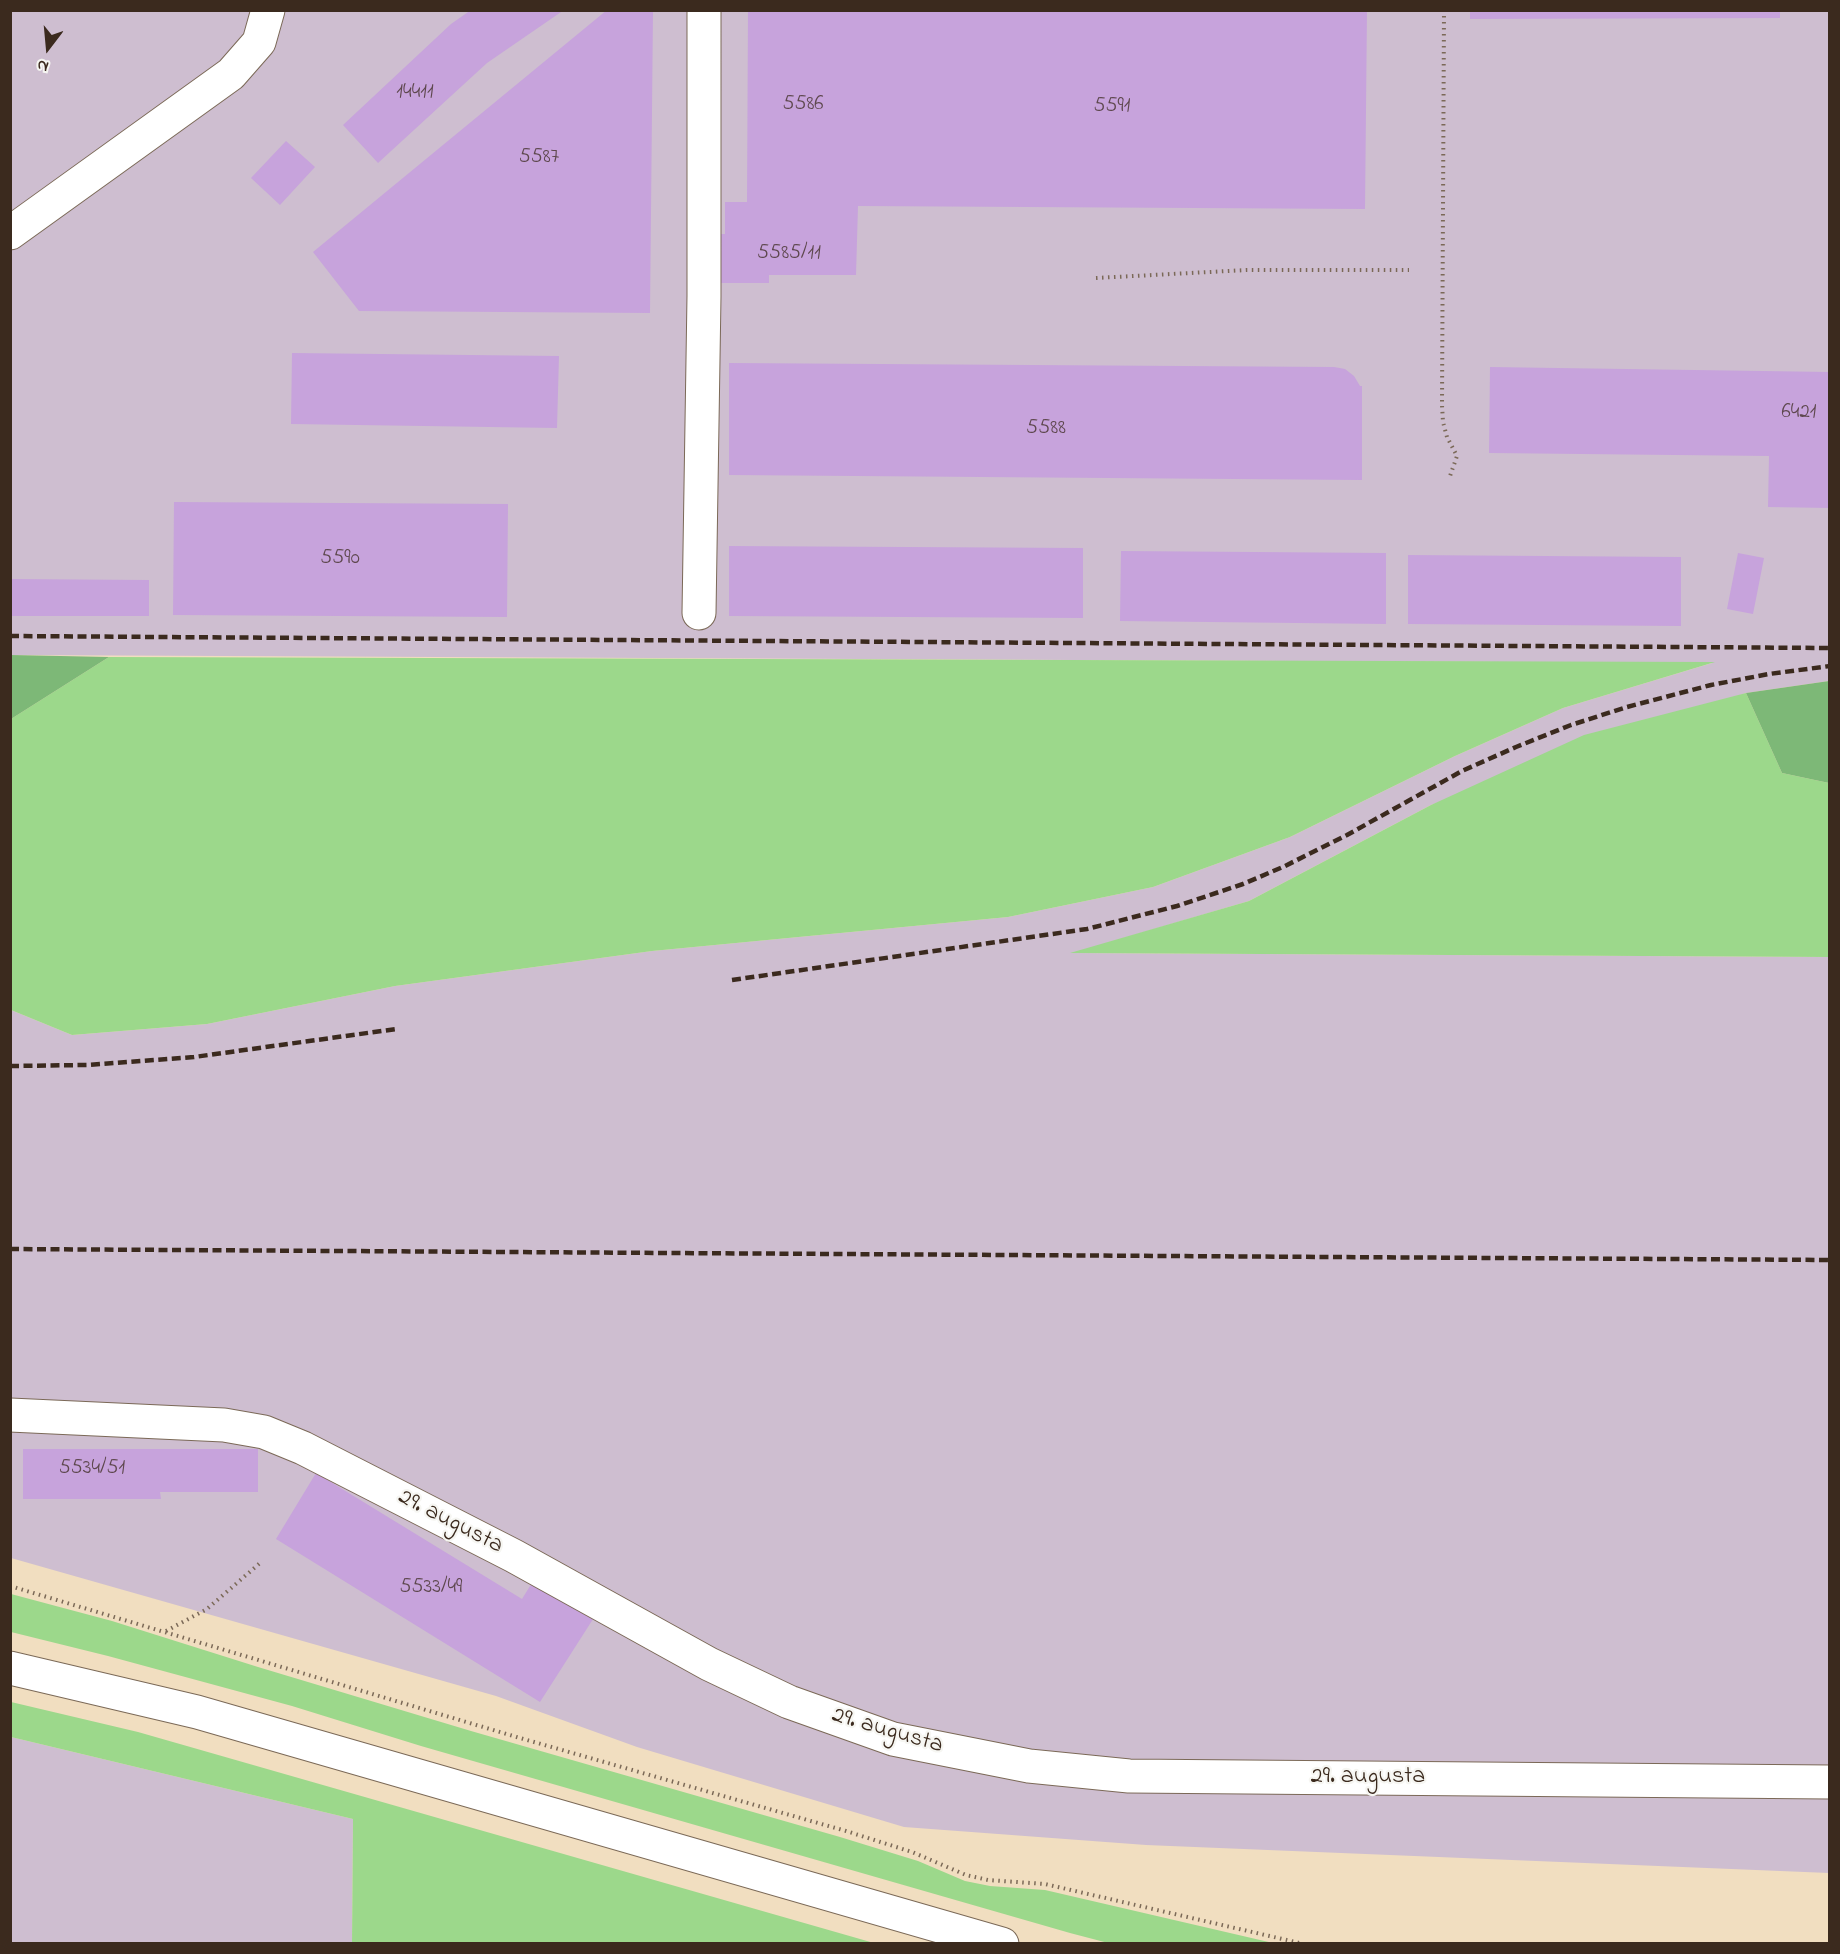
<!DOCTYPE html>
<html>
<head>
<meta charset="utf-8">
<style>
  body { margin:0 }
  #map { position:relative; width:1840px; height:1954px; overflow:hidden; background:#f1dec0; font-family:"Indie Flower",sans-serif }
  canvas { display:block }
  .frame { position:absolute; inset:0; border:12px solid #3b2a1e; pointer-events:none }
  .north { position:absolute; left:18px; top:18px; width:60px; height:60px; -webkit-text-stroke:4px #f6f6f2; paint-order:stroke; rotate:196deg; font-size:16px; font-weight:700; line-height:24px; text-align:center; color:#3b2a1e }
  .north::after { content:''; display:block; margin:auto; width:21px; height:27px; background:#3b2a1e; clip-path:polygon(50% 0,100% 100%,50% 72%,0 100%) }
</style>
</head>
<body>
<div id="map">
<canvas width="1840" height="1954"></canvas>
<div class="frame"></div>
<div class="north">N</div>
</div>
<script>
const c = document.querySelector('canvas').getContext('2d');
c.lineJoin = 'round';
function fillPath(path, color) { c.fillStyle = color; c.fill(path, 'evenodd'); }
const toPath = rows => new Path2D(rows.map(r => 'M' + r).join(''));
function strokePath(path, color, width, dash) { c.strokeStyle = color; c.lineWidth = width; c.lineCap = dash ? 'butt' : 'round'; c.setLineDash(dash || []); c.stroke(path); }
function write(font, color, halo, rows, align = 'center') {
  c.font = font + ' "Indie Flower",sans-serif'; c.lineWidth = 4.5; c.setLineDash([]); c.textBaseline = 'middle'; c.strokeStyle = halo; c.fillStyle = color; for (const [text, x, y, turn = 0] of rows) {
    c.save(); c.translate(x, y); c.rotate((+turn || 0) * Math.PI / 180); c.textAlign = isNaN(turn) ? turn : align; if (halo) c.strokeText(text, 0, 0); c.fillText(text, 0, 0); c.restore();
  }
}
fillPath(toPath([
  [10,11,1829,11,1829,681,1746,693,1431,805,1249,901,1073,953,1829,957,1829,1873,1146,1845,904,1827,637,1747,496,1696,11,1558,11,1010,72,1035,207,1024,395,986,652,951,1008,917,1153,887,1290,837,1455,756,1563,708,1712,663,11,655],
  [11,1737,353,1819,352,1943,11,1944]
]), '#cebed0');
fillPath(toPath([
  [109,657,1715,662,1563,708,1455,756,1290,837,1153,887,1008,917,652,951,395,986,207,1024,72,1035,11,1010,11,719],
  [1746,693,1782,773,1829,783,1829,957,1070,953,1249,901,1431,805,1584,735],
  [11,1594,112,1621,258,1667,471,1731,840,1837,918,1861,965,1881,990,1886,1045,1890,1273,1943,1112,1944,1070,1933,421,1746,292,1706,108,1656,11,1632],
  [11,1702,138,1732,874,1943,352,1943,353,1819,11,1737]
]), '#9cd88b');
fillPath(toPath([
  [11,655,109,657,11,719],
  [1829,681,1829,783,1782,773,1746,693]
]), '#7db877');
fillPath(toPath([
  [471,10,564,10,487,63,378,163,343,125,451,24],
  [607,10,653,10,650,313,359,311,313,252],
  [748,10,1367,10,1365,209,858,206,856,275,769,275,769,283,721,283,721,234,725,234,725,202,747,202],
  [1470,10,1780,10,1780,18,1470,19],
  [286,141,315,167,280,205,251,178],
  [292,353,559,356,557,428,291,424],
  [729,363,1334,367,1345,369,1354,376,1360,386,1362,386,1362,480,729,475],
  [1490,367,1830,372,1830,508,1768,507,1769,456,1489,453],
  [174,502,508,504,507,617,173,615],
  [729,546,1083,548,1083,618,729,616],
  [1121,551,1386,553,1386,624,1120,621],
  [1738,553,1764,558,1753,614,1727,609],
  [1408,555,1681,557,1681,626,1408,624],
  [10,579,149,580,149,616,10,616],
  [23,1449,258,1449,258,1492,160,1492,161,1499,23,1499],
  [316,1473,522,1599,535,1578,595,1616,540,1702,276,1539]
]), '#c7a3dc');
const minor = toPath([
  [10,233,231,74,259,42,268,10],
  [699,613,704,296,704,10],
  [10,1415,224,1425,264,1432,303,1448,514,1556,709,1664,789,1702,893,1739,1029,1766,1129,1776,1830,1782]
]);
const major = toPath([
  [10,1668,197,1712,1002,1944]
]);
strokePath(minor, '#7b6957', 35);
strokePath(major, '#7b6957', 35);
strokePath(toPath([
  [1444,10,1442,405,1443,422,1447,437,1457,456,1449,479],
  [1096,278,1247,270,1409,270],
  [10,1586,520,1738,846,1831,912,1852,966,1875,988,1880,1045,1884,1304,1944],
  [166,1631,207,1609,260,1563]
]), '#7b6957', 4, [1.5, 4.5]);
strokePath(minor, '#fff', 33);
strokePath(major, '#fff', 33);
strokePath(toPath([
  [10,636,1830,648],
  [732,980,1087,929,1177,906,1243,884,1285,866,1347,835,1462,771,1516,747,1571,725,1627,707,1711,685,1769,674,1830,666],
  [10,1066,87,1065,194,1057,396,1029],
  [10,1249,1830,1260]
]), '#3b2a1e', 4.5, [9, 4.5]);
write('21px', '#5e484e', null, [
  ["14411",415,94],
  ["5586",803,106],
  ["5591",1112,108],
  ["5587",539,159],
  ["5585/11",789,255],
  ["6421",1799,414],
  ["5588",1046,430],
  ["5590",340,560],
  ["5534/51",92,1470],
  ["5533/49",431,1589]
]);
write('24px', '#3b2a1e', '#f6f6f2', [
  ["29. augusta",450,1523,27],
  ["29. augusta",887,1732,16],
  ["29. augusta",1368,1778]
]);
</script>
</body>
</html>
